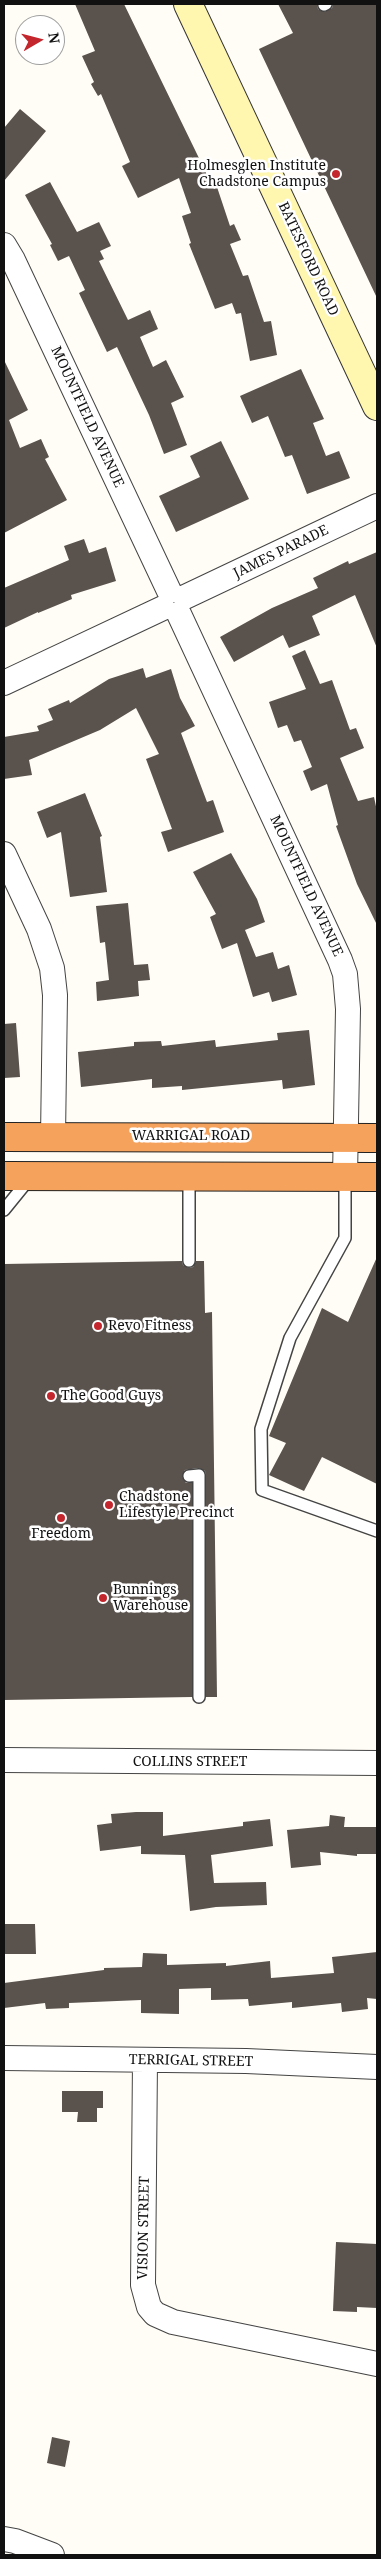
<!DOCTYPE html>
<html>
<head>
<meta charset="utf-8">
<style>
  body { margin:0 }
  #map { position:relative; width:381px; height:2559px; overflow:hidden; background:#fffdf5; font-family:"Noto Serif",serif }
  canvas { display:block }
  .frame { position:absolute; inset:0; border:5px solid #111; pointer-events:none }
  .north { position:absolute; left:15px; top:15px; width:50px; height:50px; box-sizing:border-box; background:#fff; border:1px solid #a0a0a0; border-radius:50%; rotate:82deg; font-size:14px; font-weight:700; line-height:20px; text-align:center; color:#111 }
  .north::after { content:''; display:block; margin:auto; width:18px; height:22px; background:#c4262e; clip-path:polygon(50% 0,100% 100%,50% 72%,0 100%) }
</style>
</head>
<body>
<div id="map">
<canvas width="381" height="2559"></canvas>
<div class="frame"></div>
<div class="north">N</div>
</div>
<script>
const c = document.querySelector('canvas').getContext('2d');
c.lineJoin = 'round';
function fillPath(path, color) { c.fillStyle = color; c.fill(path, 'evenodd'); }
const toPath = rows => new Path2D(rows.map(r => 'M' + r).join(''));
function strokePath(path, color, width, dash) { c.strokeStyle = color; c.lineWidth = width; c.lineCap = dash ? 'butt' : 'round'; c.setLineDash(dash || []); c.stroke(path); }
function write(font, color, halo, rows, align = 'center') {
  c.font = font + ' "Noto Serif",serif'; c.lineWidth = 5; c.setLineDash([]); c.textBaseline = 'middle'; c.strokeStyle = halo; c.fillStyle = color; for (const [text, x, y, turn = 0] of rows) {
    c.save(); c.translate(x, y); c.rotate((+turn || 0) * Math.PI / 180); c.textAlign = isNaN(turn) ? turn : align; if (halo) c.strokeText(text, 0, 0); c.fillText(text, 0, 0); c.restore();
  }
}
fillPath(toPath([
  [75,4,124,4,214,189,217,187,230,226,234,224,241,240,230,244,243,276,248,275,264,322,271,321,277,355,250,361,241,313,236,314,232,303,215,309,189,244,191,243,182,216,191,213,179,178,138,198,122,166,130,162,101,94,98,96,91,84,94,82,82,56,95,51],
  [278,4,317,4,318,9,324,12,332,8,333,4,377,4,377,298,259,49,293,33],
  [20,109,46,131,4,181,4,128],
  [50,182,77,232,99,222,111,246,100,251,104,259,99,261,128,320,150,310,158,329,140,337,153,367,166,360,184,397,171,403,187,445,164,454,149,415,117,347,107,352,79,293,85,290,69,256,58,261,50,245,52,244,25,195],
  [4,360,28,410,9,420,20,448,41,439,49,457,45,459,67,500,4,533],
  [301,369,324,419,313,423,326,456,339,451,350,478,307,494,292,455,285,457,268,416,252,423,240,396],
  [221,441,249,499,176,532,159,496,200,477,190,456],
  [84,539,89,553,106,547,116,581,71,595,72,599,38,613,38,612,4,628,4,588,69,560,64,546],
  [377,552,377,648,355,595,312,616,320,635,289,648,283,635,234,662,220,637,272,608,318,588,313,578,348,561,349,564],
  [305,650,320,684,332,680,350,730,356,728,364,748,340,758,358,801,374,797,377,811,377,925,357,884,336,826,338,825,327,784,311,791,303,771,312,767,301,740,294,742,287,725,278,728,269,702,306,689,292,656],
  [143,668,146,678,171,669,180,698,195,726,181,733,207,802,213,800,224,832,168,852,161,832,172,829,146,759,159,754,136,708,100,730,29,760,32,775,4,779,4,737,39,731,37,726,53,720,48,709,69,700,70,703,109,679],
  [85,793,102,836,100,837,107,892,70,897,61,832,47,838,37,812],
  [231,853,257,899,265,922,245,930,256,957,273,952,278,969,289,965,297,995,272,1002,269,992,253,997,237,943,222,949,210,917,216,914,193,872],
  [128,903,134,965,148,964,150,980,138,981,139,996,97,1001,96,982,109,980,105,942,100,943,96,906],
  [16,1023,20,1077,4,1078,4,1024],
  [309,1030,315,1085,283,1089,282,1080,182,1090,182,1086,152,1088,152,1079,81,1087,78,1052,134,1046,134,1042,161,1041,162,1046,215,1040,216,1047,278,1040,277,1033],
  [377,1257,377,1484,322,1457,304,1491,269,1475,286,1443,269,1436,322,1308,348,1322],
  [182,1261,183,1265,189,1268,193,1267,196,1261,204,1261,205,1313,212,1312,217,1697,206,1697,206,1475,205,1471,198,1468,185,1470,182,1476,186,1483,192,1483,192,1697,4,1700,4,1264],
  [136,1812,163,1812,163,1836,243,1826,243,1822,270,1819,273,1846,211,1855,214,1883,266,1882,267,1905,216,1907,190,1911,185,1855,141,1854,141,1846,100,1851,97,1825,112,1823,111,1814],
  [330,1815,345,1817,344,1827,377,1827,377,1854,357,1854,357,1856,320,1852,321,1865,291,1868,287,1830,329,1826],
  [4,1924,35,1924,36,1954,4,1954],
  [377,1952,377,1999,367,1998,368,2009,342,2012,341,2003,292,2008,292,2002,249,2006,248,1999,211,2000,211,1988,179,1989,179,2014,141,2013,141,2000,69,2003,69,2008,46,2009,45,2003,4,2008,4,1983,104,1970,104,1968,142,1967,143,1953,167,1954,167,1965,226,1963,226,1966,270,1961,271,1978,334,1973,332,1957],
  [62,2091,103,2091,103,2108,97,2108,97,2122,77,2122,78,2112,62,2112],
  [336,2242,377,2244,377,2308,357,2307,357,2312,333,2311],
  [52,2437,70,2441,65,2467,47,2463]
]), '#5a524d');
const lane = toPath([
  [324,5,326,4],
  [345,1177,345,1238,290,1338,261,1429,262,1490,377,1531],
  [4,1210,30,1178],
  [189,1261,189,1176],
  [189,1476,199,1475,199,1697]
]);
const street = toPath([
  [4,245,13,260,169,591],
  [185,597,377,506],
  [179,614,340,960,345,974,348,1009,345,1177],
  [4,683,163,608],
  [4,854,39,929,52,968,55,995,53,1137],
  [4,1760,377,1763],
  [4,2058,246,2061,377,2067],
  [145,2060,143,2285,149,2307,155,2314,173,2322,377,2364],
  [4,2539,15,2541,52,2555]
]);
const secondary = toPath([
  [188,4,377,406]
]);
const highway = toPath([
  [4,1137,377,1138],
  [4,1176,377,1177]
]);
strokePath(lane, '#444', 14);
strokePath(street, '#444', 26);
strokePath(secondary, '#333', 30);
strokePath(highway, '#222', 30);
strokePath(lane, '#fff', 11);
strokePath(street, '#fff', 24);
strokePath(secondary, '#fff6b0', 28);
strokePath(highway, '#f5a25d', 28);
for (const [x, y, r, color] of [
  [336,174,5,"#c4262e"],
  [98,1326,5,"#c4262e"],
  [51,1396,5,"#c4262e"],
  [109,1505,5,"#c4262e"],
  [61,1518,5,"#c4262e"],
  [103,1598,5,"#c4262e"]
]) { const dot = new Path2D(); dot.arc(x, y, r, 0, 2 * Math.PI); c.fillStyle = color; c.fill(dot); strokePath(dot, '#fff', 2); }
write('14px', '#111', '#fff', [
  ["Holmesglen Institute",326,166,"right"],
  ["Chadstone Campus",326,182,"right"],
  ["Revo Fitness",108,1326],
  ["The Good Guys",61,1396],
  ["Chadstone",119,1497],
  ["Lifestyle Precinct",119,1513],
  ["Freedom",61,1534,"center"],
  ["Bunnings",113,1590],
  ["Warehouse",113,1606]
], 'left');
write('14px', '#111', '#fff', [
  ["BATESFORD ROAD",308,259,65],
  ["MOUNTFIELD AVENUE",87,417,65],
  ["JAMES PARADE",281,552,-26],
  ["MOUNTFIELD AVENUE",306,886,65],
  ["WARRIGAL ROAD",191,1136],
  ["COLLINS STREET",190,1762],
  ["TERRIGAL STREET",191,2061,1],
  ["VISION STREET",144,2228,-89]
]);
</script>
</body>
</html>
